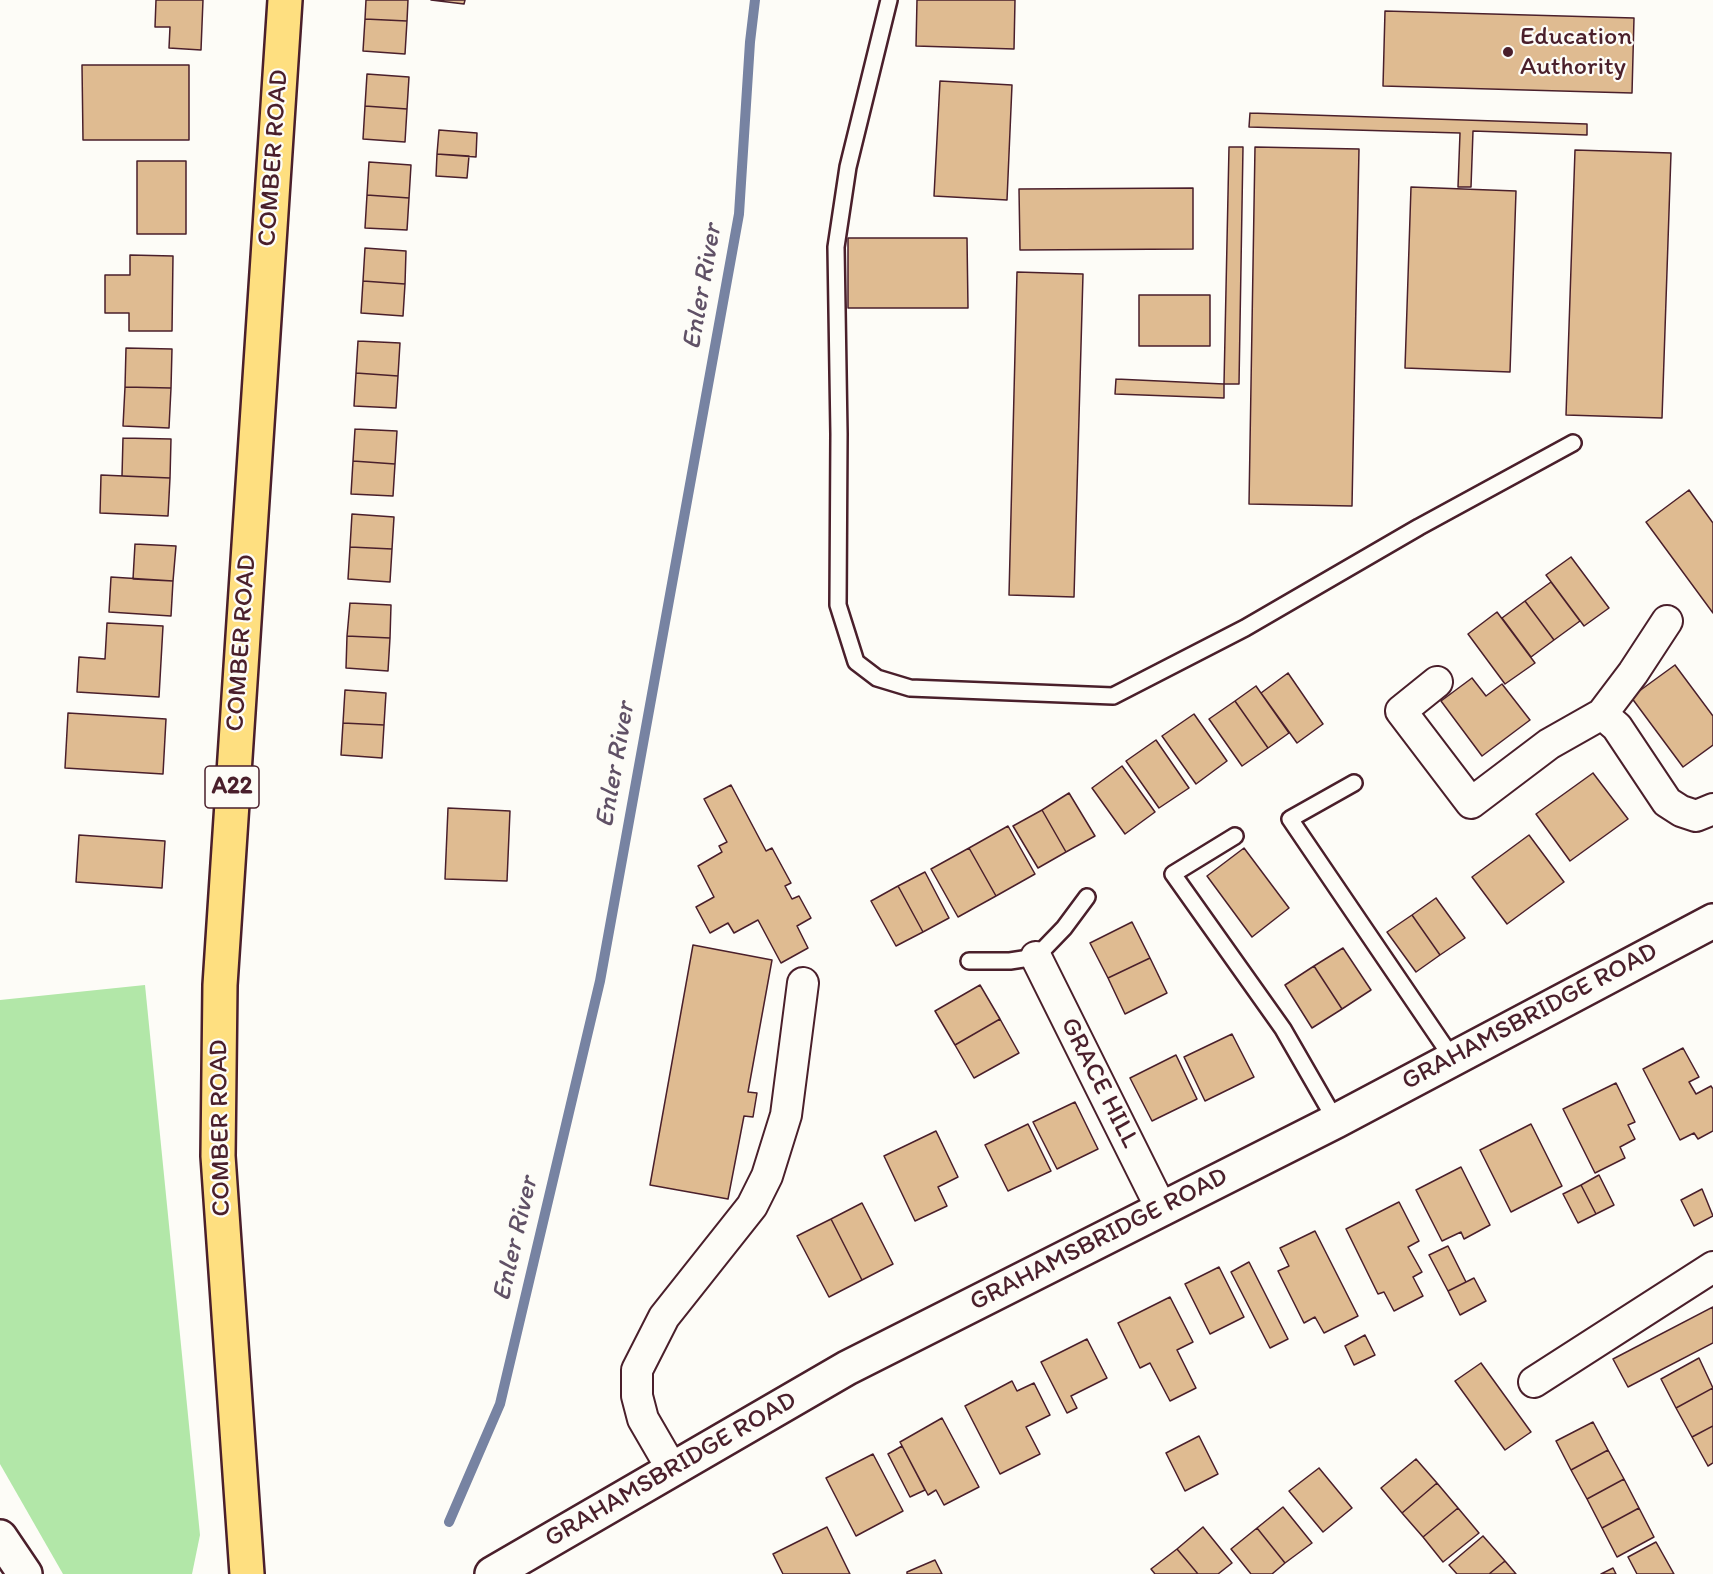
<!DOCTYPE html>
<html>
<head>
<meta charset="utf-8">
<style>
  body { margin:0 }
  canvas { display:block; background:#fdfcf7 }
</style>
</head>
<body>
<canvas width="1713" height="1574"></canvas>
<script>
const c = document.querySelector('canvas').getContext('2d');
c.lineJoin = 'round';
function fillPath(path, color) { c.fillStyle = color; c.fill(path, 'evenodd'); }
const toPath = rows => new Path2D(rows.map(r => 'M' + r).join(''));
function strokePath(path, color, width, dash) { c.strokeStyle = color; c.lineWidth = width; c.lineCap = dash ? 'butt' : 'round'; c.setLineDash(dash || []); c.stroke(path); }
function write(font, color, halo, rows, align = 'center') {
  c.font = font + ' Itim,sans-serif'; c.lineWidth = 4.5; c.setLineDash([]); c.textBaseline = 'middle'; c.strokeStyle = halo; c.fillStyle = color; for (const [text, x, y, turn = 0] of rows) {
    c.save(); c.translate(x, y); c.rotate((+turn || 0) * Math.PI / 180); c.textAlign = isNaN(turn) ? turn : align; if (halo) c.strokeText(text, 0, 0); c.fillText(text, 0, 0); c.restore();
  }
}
fillPath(toPath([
  [145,985,200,1535,192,1574,63,1574,0,1464,0,1000]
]), '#b2e7a8');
strokePath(toPath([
  [449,1522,500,1404,600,981,739,214,750,42,755,0]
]), '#7783a2', 10);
const building = toPath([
  [156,0,203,0,201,50,169,48,170,27,155,27,156,0],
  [366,0,408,0,407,21,365,19,366,0],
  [431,0,465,0,464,4,431,0],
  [917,0,1015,0,1014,49,916,46,917,0],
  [1385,11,1634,18,1632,93,1383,86,1385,11],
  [365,19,407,21,405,54,363,51,365,19],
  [82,65,189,65,189,140,83,140,82,65],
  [367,74,409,77,407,109,365,106,367,74],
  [940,81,1012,85,1007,200,934,196,940,81],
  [365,106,407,109,405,142,363,139,365,106],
  [1250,113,1587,124,1587,135,1473,131,1471,187,1458,187,1460,133,1249,127,1250,113],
  [439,130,477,133,476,157,437,154,439,130],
  [1229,147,1243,147,1239,384,1224,384,1229,147],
  [1255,147,1359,149,1352,506,1249,504,1255,147],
  [1575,150,1671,153,1662,418,1566,415,1575,150],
  [437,154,469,156,467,178,436,176,437,154],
  [137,161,186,161,186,234,137,234,137,161],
  [369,162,411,165,409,198,367,195,369,162],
  [1411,187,1516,191,1510,372,1405,368,1411,187],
  [1193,188,1193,249,1020,250,1019,189,1193,188],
  [367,195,409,198,407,230,365,228,367,195],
  [848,238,967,238,968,308,848,308,848,238],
  [365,248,406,251,405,284,363,281,365,248],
  [130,255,173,256,172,331,129,331,129,313,105,313,105,275,130,275,130,255],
  [1017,272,1083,274,1074,597,1009,595,1017,272],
  [363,281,405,284,403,316,361,313,363,281],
  [1139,295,1210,295,1210,346,1139,346,1139,295],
  [358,341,400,343,398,376,356,373,358,341],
  [126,348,172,349,171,388,125,387,126,348],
  [356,373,398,376,396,408,354,406,356,373],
  [1116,379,1224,384,1224,398,1115,394,1116,379],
  [125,387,171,388,169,428,123,426,125,387],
  [355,429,397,431,395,464,353,461,355,429],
  [123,438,171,439,170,478,122,476,123,438],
  [353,461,395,464,393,496,351,494,353,461],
  [101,475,170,478,168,516,100,513,101,475],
  [1689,490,1713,523,1713,613,1646,522,1689,490],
  [352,514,394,517,392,549,350,547,352,514],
  [135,544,176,546,173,581,133,579,135,544],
  [350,547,392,549,390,582,348,579,350,547],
  [1571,557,1609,608,1584,626,1546,575,1571,557],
  [111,577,173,581,171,616,109,612,111,577],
  [1551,582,1580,621,1554,640,1525,601,1551,582],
  [1525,601,1554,640,1531,657,1502,618,1525,601],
  [350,603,391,605,390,638,347,636,350,603],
  [1497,612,1535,663,1505,684,1468,634,1497,612],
  [107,623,163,626,159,697,77,692,79,657,105,659,107,623],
  [347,636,390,638,388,671,346,668,347,636],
  [1675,665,1713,716,1713,745,1683,767,1631,697,1675,665],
  [1288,673,1323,724,1297,743,1261,693,1288,673],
  [1472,678,1486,696,1502,684,1530,720,1482,756,1441,701,1472,678],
  [1256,686,1289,733,1268,748,1235,701,1256,686],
  [345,690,386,693,384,725,343,723,345,690],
  [1235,701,1268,748,1242,766,1209,719,1235,701],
  [68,713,166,719,163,774,65,768,68,713],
  [1194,714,1227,761,1196,784,1162,736,1194,714],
  [343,723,384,725,382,758,341,755,343,723],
  [1156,740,1189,788,1159,808,1126,761,1156,740],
  [1122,766,1155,812,1125,834,1092,788,1122,766],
  [1593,773,1628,819,1570,861,1536,814,1593,773],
  [731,785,766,851,772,848,791,883,785,886,792,899,799,896,811,918,797,926,808,948,781,963,758,920,734,933,728,923,710,933,696,907,714,897,698,866,722,852,719,846,727,842,704,799,731,785],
  [1069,793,1095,836,1066,852,1042,810,1069,793],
  [448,808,510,811,507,881,445,879,448,808],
  [1042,810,1066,852,1038,868,1013,826,1042,810],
  [1008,826,1035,874,996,896,969,848,1008,826],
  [79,835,165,841,162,888,76,882,79,835],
  [1529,835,1564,882,1507,924,1472,877,1529,835],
  [969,848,996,896,958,917,931,869,969,848],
  [1244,848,1289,908,1252,937,1207,876,1244,848],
  [925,872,949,918,923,932,898,886,925,872],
  [898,886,923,932,896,946,871,901,898,886],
  [1436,898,1465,938,1440,955,1412,915,1436,898],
  [1412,915,1440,955,1416,972,1387,932,1412,915],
  [1132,922,1150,958,1108,978,1090,943,1132,922],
  [693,945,772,960,748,1092,757,1093,753,1117,744,1116,728,1199,650,1185,693,945],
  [1343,948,1371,990,1342,1009,1314,966,1343,948],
  [1150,958,1167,993,1125,1014,1108,978,1150,958],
  [1314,966,1342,1009,1312,1028,1285,985,1314,966],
  [980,985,1000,1019,955,1045,935,1011,980,985],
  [1000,1019,1019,1053,974,1078,955,1045,1000,1019],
  [1232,1034,1254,1077,1205,1101,1184,1057,1232,1034],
  [1683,1048,1699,1077,1689,1082,1696,1094,1711,1086,1713,1089,1713,1131,1698,1139,1694,1133,1680,1140,1643,1069,1683,1048],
  [1176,1055,1197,1099,1152,1121,1130,1078,1176,1055],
  [1616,1083,1635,1122,1628,1125,1635,1139,1620,1147,1625,1158,1595,1173,1563,1109,1616,1083],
  [1075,1102,1098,1149,1057,1169,1033,1122,1075,1102],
  [1028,1124,1051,1171,1008,1191,985,1145,1028,1124],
  [1531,1124,1562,1186,1511,1212,1480,1150,1531,1124],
  [936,1131,958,1177,938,1187,947,1206,915,1221,884,1156,936,1131],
  [1461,1167,1490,1225,1464,1239,1461,1232,1442,1241,1416,1190,1461,1167],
  [1599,1175,1614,1205,1596,1214,1581,1185,1599,1175],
  [1581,1185,1596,1214,1578,1223,1563,1194,1581,1185],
  [1702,1189,1713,1216,1694,1226,1681,1200,1702,1189],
  [1399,1202,1419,1241,1408,1247,1422,1272,1413,1277,1423,1296,1394,1311,1384,1292,1378,1294,1346,1229,1399,1202],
  [862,1203,893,1264,862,1280,831,1219,862,1203],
  [831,1219,862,1280,829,1297,797,1236,831,1219],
  [1315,1231,1358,1316,1324,1333,1315,1317,1304,1323,1278,1271,1289,1266,1280,1248,1315,1231],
  [1448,1246,1466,1282,1448,1291,1429,1255,1448,1246],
  [1249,1262,1288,1339,1270,1348,1231,1272,1249,1262],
  [1219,1267,1244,1317,1210,1334,1185,1284,1219,1267],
  [1474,1278,1486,1301,1460,1315,1448,1291,1474,1278],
  [1170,1297,1193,1342,1177,1350,1196,1388,1170,1401,1150,1363,1140,1368,1118,1323,1170,1297],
  [1713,1307,1713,1343,1628,1387,1613,1359,1713,1307],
  [1365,1335,1375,1355,1354,1365,1345,1346,1365,1335],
  [1087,1339,1107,1378,1071,1396,1077,1408,1067,1413,1041,1362,1087,1339],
  [1699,1358,1713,1388,1676,1408,1661,1379,1699,1358],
  [1481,1363,1531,1432,1505,1450,1455,1381,1481,1363],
  [1012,1381,1017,1391,1034,1383,1050,1415,1026,1427,1040,1454,1000,1474,965,1406,1012,1381],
  [1713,1388,1713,1426,1692,1437,1676,1408,1713,1388],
  [942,1418,979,1487,944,1505,936,1490,928,1495,900,1442,942,1418],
  [1593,1422,1608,1450,1571,1470,1556,1441,1593,1422],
  [1713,1426,1713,1463,1708,1466,1692,1437,1713,1426],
  [1199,1436,1218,1474,1185,1491,1166,1453,1199,1436],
  [902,1446,925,1490,910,1497,888,1454,902,1446],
  [1608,1450,1624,1479,1587,1499,1571,1470,1608,1450],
  [873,1454,903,1511,856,1536,826,1478,873,1454],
  [1416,1459,1437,1483,1402,1513,1381,1488,1416,1459],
  [1319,1468,1352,1508,1323,1532,1289,1491,1319,1468],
  [1624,1479,1639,1508,1602,1528,1587,1499,1624,1479],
  [1437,1483,1458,1508,1423,1537,1402,1513,1437,1483],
  [1283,1507,1312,1543,1285,1563,1257,1528,1283,1507],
  [1458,1508,1479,1533,1443,1562,1423,1537,1458,1508],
  [1639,1508,1654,1537,1617,1557,1602,1528,1639,1508],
  [827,1527,850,1574,783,1574,773,1554,827,1527],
  [1203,1527,1232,1563,1218,1574,1198,1574,1177,1549,1203,1527],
  [1257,1528,1285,1563,1272,1574,1251,1574,1231,1549,1257,1528],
  [1483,1536,1505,1561,1489,1574,1457,1574,1449,1565,1483,1536],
  [1656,1542,1674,1574,1637,1574,1628,1557,1656,1542],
  [1177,1549,1198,1574,1155,1574,1151,1569,1177,1549],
  [935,1560,942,1574,907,1574,907,1572,935,1560],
  [1505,1561,1516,1574,1489,1574,1505,1561],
  [1613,1568,1616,1574,1601,1574,1613,1568]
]);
fillPath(building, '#dfbb91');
strokePath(building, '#4a1f2b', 1.5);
const service = toPath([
  [889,0,848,167,836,247,839,434,838,605,856,662,877,678,910,688,1113,696,1245,628,1419,527,1573,443],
  [1354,783,1290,819,1453,1059],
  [1235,836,1173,874,1283,1029,1336,1121],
  [969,961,1010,961,1036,957,1064,928,1087,897]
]);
const minor = toPath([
  [1437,682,1401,711,1471,803,1549,744,1602,714,1633,673,1667,621],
  [1602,714,1617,727,1667,802,1681,811,1696,816,1713,809],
  [1036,957,1162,1210],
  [1534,1382,1713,1267],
  [672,1469,643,1419,637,1396,637,1370,664,1317,752,1206,767,1176,786,1115,803,983]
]);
const tertiary = toPath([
  [0,1537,25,1574],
  [492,1574,847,1368,1336,1121,1713,921]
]);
const trunk = toPath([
  [247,1574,218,1156,220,985,285,0]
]);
strokePath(service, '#4a1f2b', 20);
strokePath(minor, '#4a1f2b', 34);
strokePath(tertiary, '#4a1f2b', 38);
strokePath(trunk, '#4a1f2b', 38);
strokePath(service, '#fdfcf7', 15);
strokePath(minor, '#fdfcf7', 30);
strokePath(tertiary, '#fdfcf7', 33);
strokePath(trunk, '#fedf80', 33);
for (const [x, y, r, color] of [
  [1508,52,6,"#4a1f2b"]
]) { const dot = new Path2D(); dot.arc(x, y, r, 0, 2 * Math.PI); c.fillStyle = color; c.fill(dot); strokePath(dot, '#fdfcf7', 2); }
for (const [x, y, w] of [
  [232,787,54]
]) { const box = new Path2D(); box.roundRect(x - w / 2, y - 21, w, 42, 4.5); c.fillStyle = '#fdfcf7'; c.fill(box); strokePath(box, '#4a1f2b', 1.5); }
write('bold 24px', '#4a1f2b', null, [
  ["A22",232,787]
]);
write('26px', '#4a1f2b', '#fdfcf7', [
  ["Education",1520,37],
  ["Authority",1520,67]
], 'left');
write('26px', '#4a1f2b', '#fdfcf7', [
  ["COMBER ROAD",274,158,-86],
  ["COMBER ROAD",242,643,-86],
  ["GRAHAMSBRIDGE ROAD",1530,1017,-28],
  ["GRACE HILL",1099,1083,63],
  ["COMBER ROAD",221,1128,-91],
  ["GRAHAMSBRIDGE ROAD",1099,1240,-27],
  ["GRAHAMSBRIDGE ROAD",671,1470,-30]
]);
write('italic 27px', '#605166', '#fdfcf7', [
  ["Enler River",703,287,-80],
  ["Enler River",616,765,-80],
  ["Enler River",516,1239,-77]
]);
</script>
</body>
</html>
